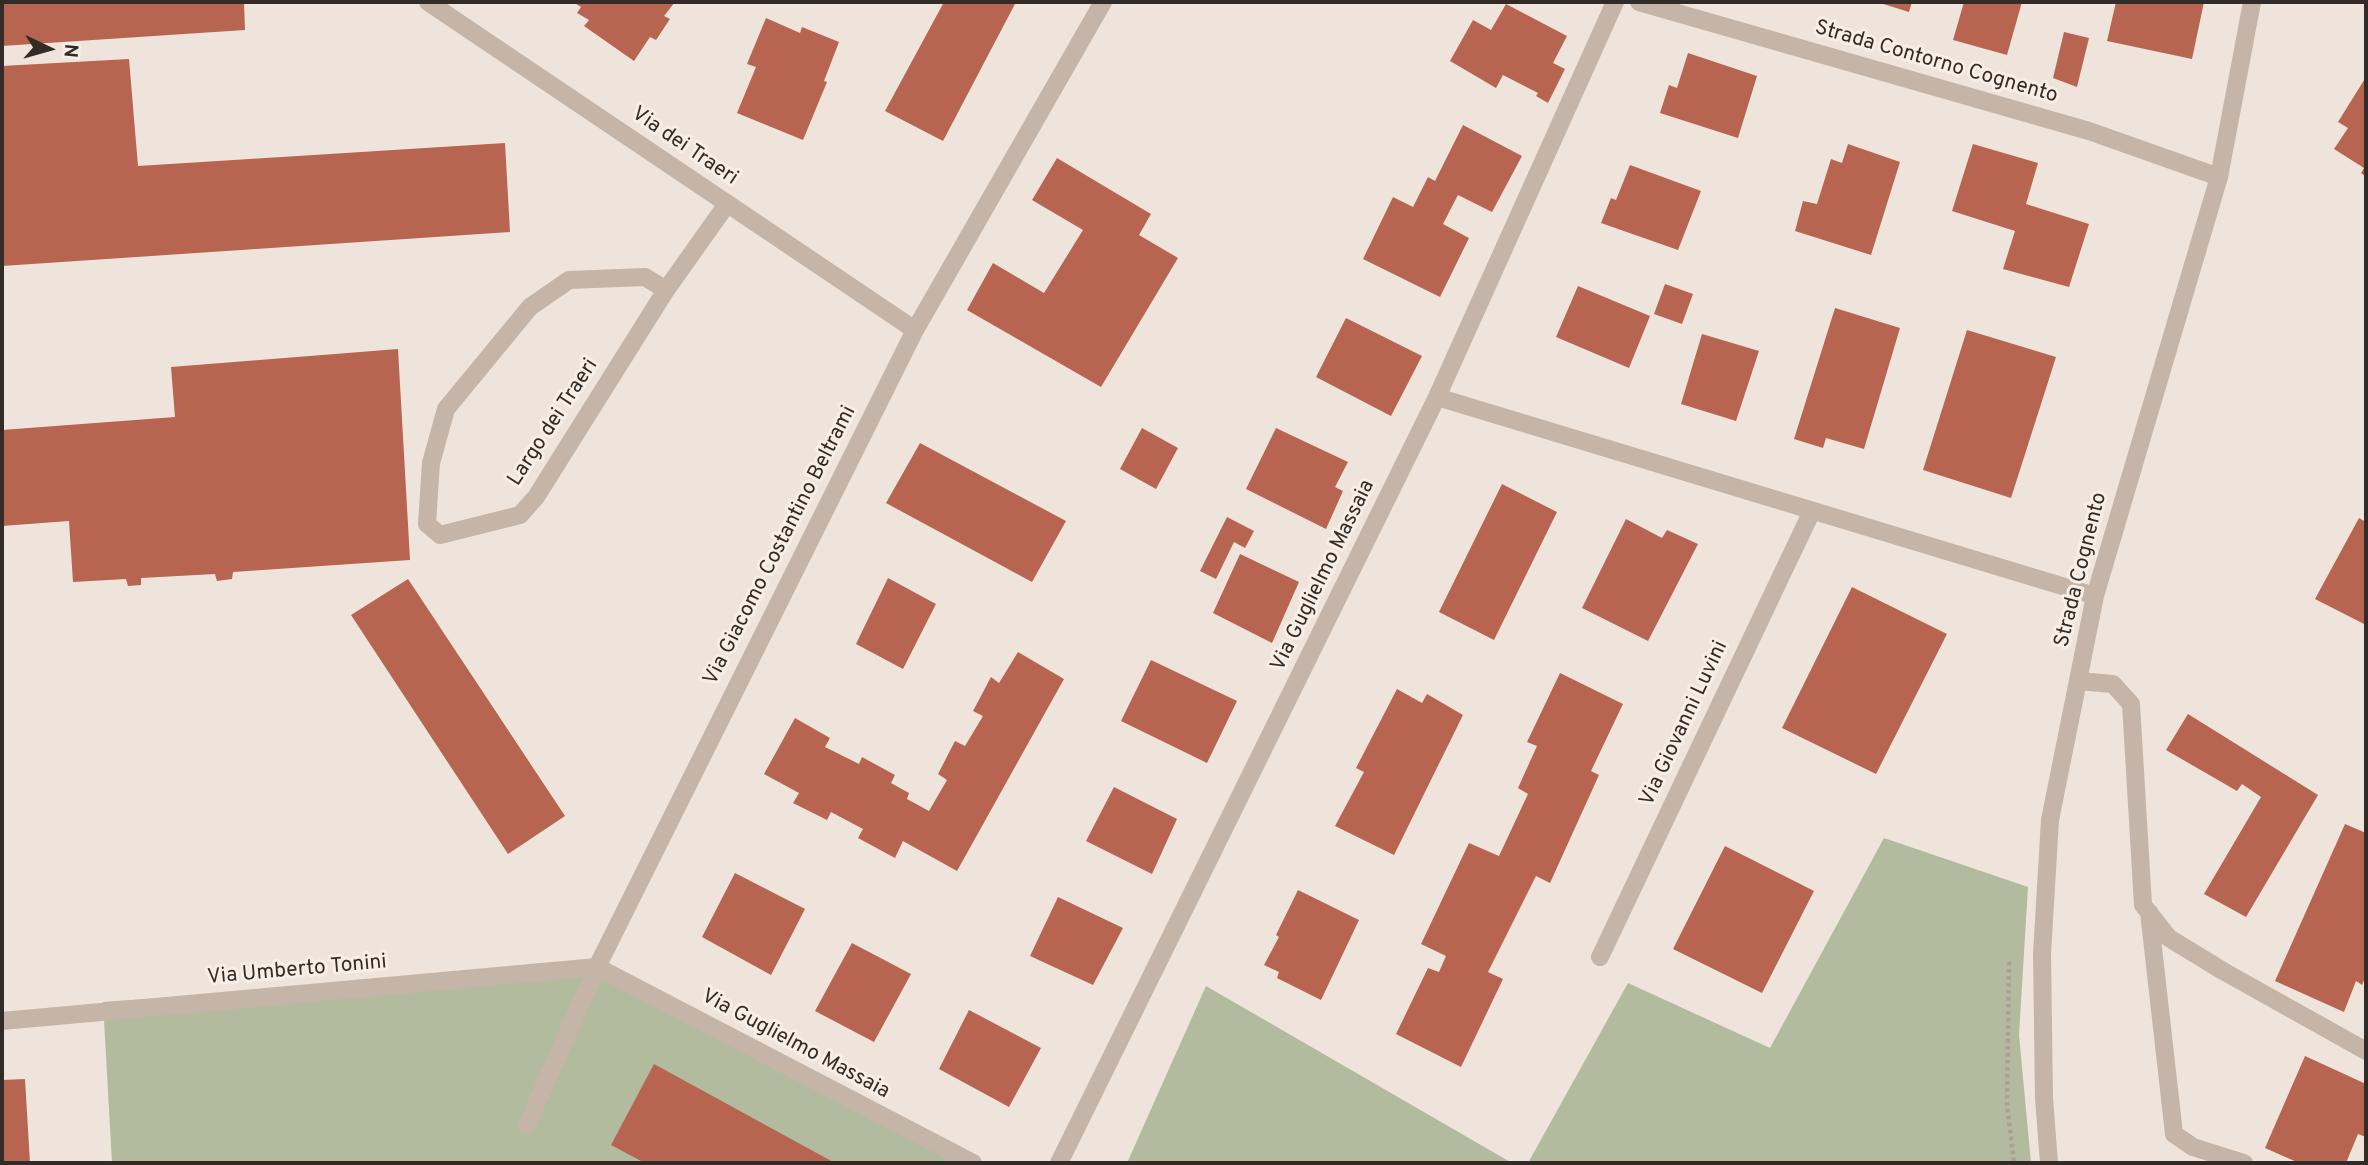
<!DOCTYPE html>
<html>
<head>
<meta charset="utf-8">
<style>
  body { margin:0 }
  #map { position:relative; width:2368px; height:1165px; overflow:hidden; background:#eee4db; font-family:Overpass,sans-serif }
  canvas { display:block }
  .frame { position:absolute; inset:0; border:4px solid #332b27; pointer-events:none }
  .north { position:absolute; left:14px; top:14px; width:70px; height:70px; -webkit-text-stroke:5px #f7efe6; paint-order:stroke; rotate:95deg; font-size:19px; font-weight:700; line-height:28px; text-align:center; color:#332b27 }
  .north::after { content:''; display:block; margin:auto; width:24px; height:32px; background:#332b27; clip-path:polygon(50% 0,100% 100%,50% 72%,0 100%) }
</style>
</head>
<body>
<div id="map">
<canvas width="2368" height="1165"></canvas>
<div class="frame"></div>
<div class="north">N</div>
</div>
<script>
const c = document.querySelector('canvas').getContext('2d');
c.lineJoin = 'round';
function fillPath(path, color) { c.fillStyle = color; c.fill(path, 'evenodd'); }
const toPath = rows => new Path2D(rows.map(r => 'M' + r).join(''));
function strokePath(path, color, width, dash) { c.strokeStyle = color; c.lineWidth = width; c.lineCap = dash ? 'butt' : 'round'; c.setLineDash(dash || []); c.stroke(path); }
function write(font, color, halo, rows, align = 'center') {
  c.font = font + ' Overpass,sans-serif'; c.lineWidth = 6; c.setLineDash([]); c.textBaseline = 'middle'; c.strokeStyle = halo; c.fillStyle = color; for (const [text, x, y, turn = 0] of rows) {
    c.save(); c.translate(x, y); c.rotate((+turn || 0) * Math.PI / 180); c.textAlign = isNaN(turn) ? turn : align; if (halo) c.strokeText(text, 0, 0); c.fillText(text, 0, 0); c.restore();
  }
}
fillPath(toPath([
  [1884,838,2028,887,2019,1035,2031,1163,1528,1163,1628,983,1770,1048],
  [601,966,965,1163,112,1163,103,1002],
  [1206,986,1512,1163,1127,1163]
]), '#b2bb9d');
fillPath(toPath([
  [2,2,244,2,245,30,2,46],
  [573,2,675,2,664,16,670,19,656,40,650,37,634,61,584,26,589,20,577,13,581,7],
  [944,2,1016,2,943,141,885,111],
  [1877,2,1912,2,1909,12],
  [1964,2,2022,2,2007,55,1953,40],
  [2116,2,2204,2,2192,59,2107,41],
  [1506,4,1567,36,1553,63,1565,69,1548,103,1536,96,1538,93,1503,75,1496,88,1450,61,1473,20,1491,30],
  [766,18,800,33,802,27,839,42,824,81,827,82,803,140,737,113,756,67,747,64],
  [2064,32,2089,38,2077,87,2053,78],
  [1688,53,1757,76,1738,138,1660,113,1669,85,1677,88],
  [129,59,138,166,505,143,510,232,2,266,2,66],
  [2366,77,2366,177,2361,173,2364,168,2334,149,2348,128,2338,122],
  [1463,125,1522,156,1492,212,1458,195,1443,224,1469,238,1440,297,1363,259,1393,197,1413,207,1428,177,1435,181],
  [1848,144,1900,162,1871,255,1795,231,1803,201,1817,204,1831,159,1842,163],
  [1973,144,2038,163,2026,204,2089,224,2069,287,2003,269,2015,231,1952,211],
  [1057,158,1151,214,1139,235,1178,258,1101,387,967,310,993,263,1044,293,1083,230,1032,200],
  [1630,165,1701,191,1678,250,1601,223,1611,198,1616,200],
  [1665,284,1693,294,1682,324,1654,314],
  [1578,286,1650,316,1629,368,1556,337],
  [1835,308,1900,328,1864,449,1826,438,1823,448,1794,439],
  [1346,318,1422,356,1391,416,1316,377],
  [1967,330,2056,357,2011,498,1923,470],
  [1702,334,1759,351,1736,421,1681,404],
  [398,349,410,560,233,572,232,579,217,581,215,574,141,578,141,585,128,586,126,579,73,582,69,521,2,526,2,430,175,417,171,367],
  [1142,428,1178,448,1156,489,1120,469],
  [1276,428,1348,462,1335,487,1343,491,1326,529,1246,489],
  [920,443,1066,521,1032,582,886,503],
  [1502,484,1557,512,1494,640,1439,612],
  [1227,517,1254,531,1245,548,1234,542,1216,579,1200,571],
  [2359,518,2366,522,2366,625,2315,599],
  [1626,519,1662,538,1667,530,1698,544,1648,641,1582,608],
  [1240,554,1299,582,1272,643,1213,613],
  [888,578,936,604,903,669,856,644],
  [408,579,565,816,508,854,351,615],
  [1852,587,1947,634,1876,774,1782,728],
  [1018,652,1064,679,957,871,903,841,895,858,858,838,863,829,831,812,827,820,793,803,799,793,764,774,795,718,830,738,825,747,859,764,862,757,895,775,891,783,909,793,907,799,929,811,947,780,938,774,955,741,965,746,983,716,973,711,991,677,999,683],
  [1151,660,1237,701,1207,763,1121,721],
  [1560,673,1623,704,1591,771,1599,775,1550,883,1536,876,1488,972,1503,979,1461,1067,1396,1034,1428,968,1439,972,1446,956,1421,944,1469,843,1499,856,1528,794,1518,788,1537,746,1527,742],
  [1397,689,1422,703,1427,694,1463,715,1394,855,1335,826,1364,772,1356,768],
  [2188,714,2318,795,2246,917,2204,894,2261,797,2242,784,2237,791,2166,750],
  [1114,787,1177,819,1152,874,1086,841],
  [2345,824,2366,833,2366,975,2362,985,2356,981,2344,1012,2275,981],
  [1725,846,1814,891,1762,993,1673,949],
  [735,873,805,909,771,975,702,937],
  [1298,890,1359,920,1321,1000,1277,978,1279,972,1264,965,1279,937,1276,935],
  [1058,897,1123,928,1093,985,1030,956],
  [852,943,911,974,874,1042,815,1011],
  [969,1010,1041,1048,1009,1107,939,1069],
  [2305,1056,2366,1084,2366,1137,2358,1134,2346,1163,2299,1163,2265,1148],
  [654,1064,835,1163,645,1163,611,1145],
  [25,1079,30,1163,2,1163,2,1080]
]), '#b76550');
strokePath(toPath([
  [2009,962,2007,1104,2014,1163]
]), '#b09e93', 4.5, [3.5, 3.5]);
strokePath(toPath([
  [428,2,915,330],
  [1639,2,2089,131,2219,177],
  [666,290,645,277,569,280,530,307,446,409,431,463,427,524,440,535,520,515,536,497,666,290,727,204],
  [1437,397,2095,596],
  [2078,681,2113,684,2131,704,2143,905,2169,938,2223,971,2366,1051],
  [2149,912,2174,1134,2193,1147,2244,1163],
  [1600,957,1812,511],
  [597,967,973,1163],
  [2,1021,597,967],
  [527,1125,597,967,915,330,1103,2],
  [1059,1163,1437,397,1615,2],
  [2049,1163,2044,1098,2042,954,2050,820,2095,596,2219,177,2252,2]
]), '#c5b4a8', 18);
write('21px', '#332b27', '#f7efe6', [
  ["Strada Contorno Cognento",1936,63,16],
  ["Via dei Traeri",684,147,34],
  ["Largo dei Traeri",554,423,-57],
  ["Via Giacomo Costantino Beltrami",781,546,-63],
  ["Strada Cognento",2082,570,-76],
  ["Via Guglielmo Massaia",1324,576,-64],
  ["Via Giovanni Luvini",1685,724,-65],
  ["Via Umberto Tonini",297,971,-5],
  ["Via Guglielmo Massaia",795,1045,28]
]);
</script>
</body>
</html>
